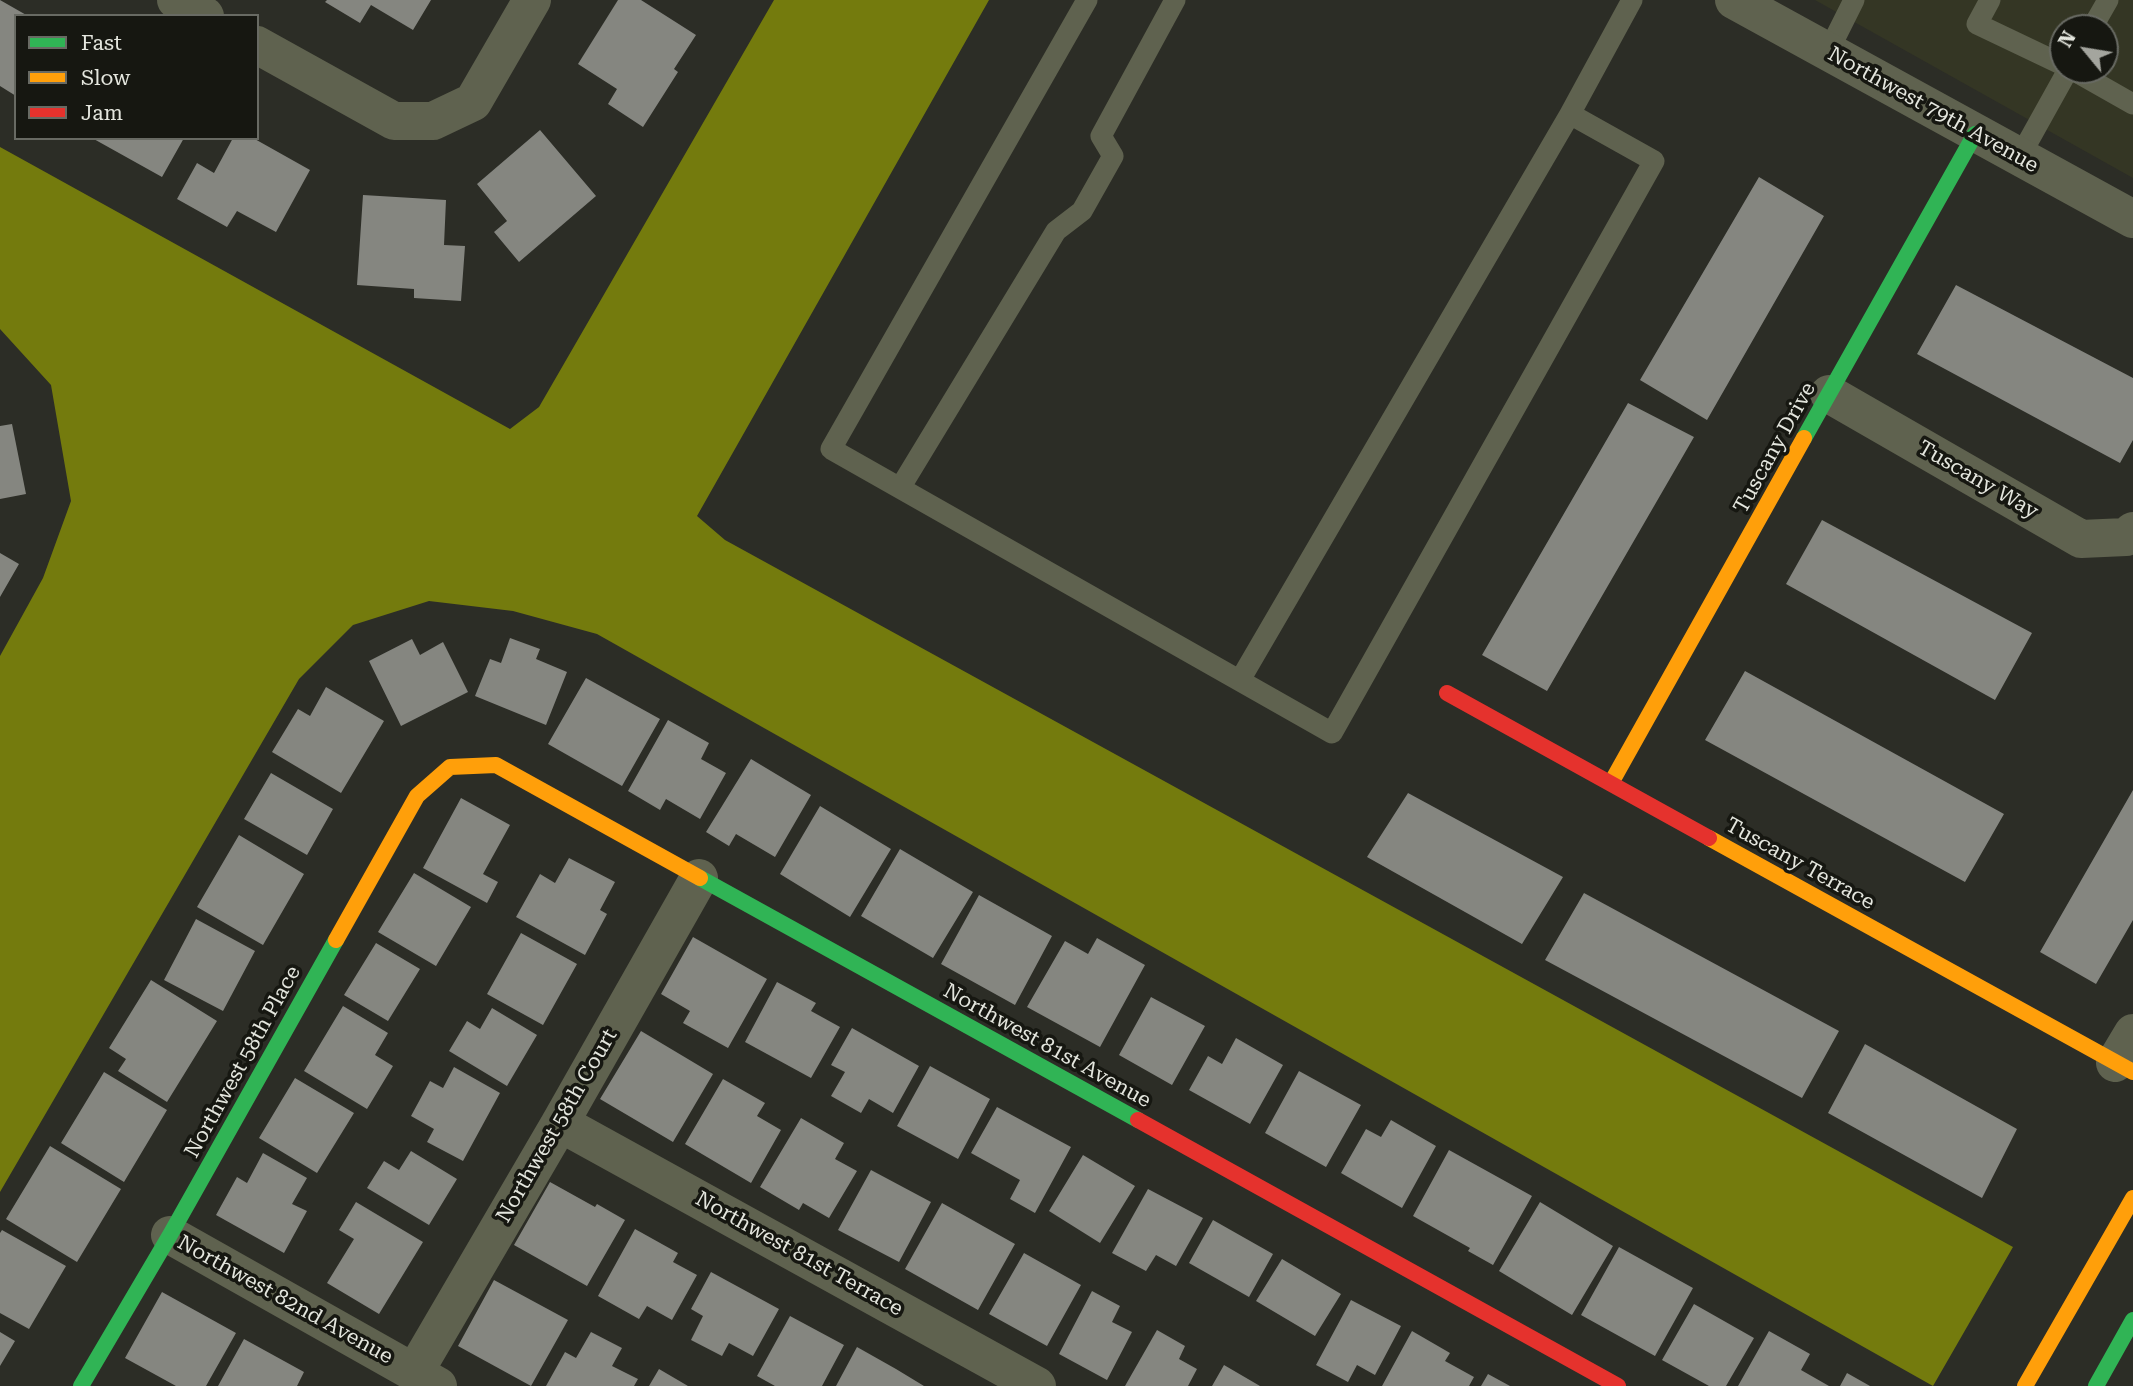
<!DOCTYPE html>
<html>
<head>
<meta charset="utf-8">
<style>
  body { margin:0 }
  #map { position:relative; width:2133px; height:1386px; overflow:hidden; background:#2c2d26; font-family:"Roboto Serif",serif }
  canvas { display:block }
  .legend { position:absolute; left:14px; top:14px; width:245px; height:126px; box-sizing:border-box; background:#161711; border:2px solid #686a63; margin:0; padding:9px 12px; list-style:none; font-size:21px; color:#e4e6de }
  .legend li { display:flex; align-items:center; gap:14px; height:35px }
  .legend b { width:35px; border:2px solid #686a63 }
  .north { position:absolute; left:2049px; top:14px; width:70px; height:70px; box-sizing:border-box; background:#161711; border:2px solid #686a63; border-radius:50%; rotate:300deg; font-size:19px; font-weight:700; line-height:28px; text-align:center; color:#e4e6de }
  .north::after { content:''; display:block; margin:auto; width:24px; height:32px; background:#a4a59e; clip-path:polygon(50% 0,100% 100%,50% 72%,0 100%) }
</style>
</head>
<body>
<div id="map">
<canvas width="2133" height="1386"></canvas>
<ul class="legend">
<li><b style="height:9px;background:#30b455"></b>Fast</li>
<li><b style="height:9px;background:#ff9f0a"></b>Slow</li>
<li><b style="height:9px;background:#e5322d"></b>Jam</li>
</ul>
<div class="north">N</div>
</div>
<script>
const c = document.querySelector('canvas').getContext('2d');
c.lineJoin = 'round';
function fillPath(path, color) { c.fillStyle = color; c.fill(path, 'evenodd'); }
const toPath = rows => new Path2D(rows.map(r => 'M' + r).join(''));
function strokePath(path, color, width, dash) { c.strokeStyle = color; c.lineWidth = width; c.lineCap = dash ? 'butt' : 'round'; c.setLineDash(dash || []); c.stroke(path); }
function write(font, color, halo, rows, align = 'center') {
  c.font = font + ' "Roboto Serif",serif'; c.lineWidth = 7; c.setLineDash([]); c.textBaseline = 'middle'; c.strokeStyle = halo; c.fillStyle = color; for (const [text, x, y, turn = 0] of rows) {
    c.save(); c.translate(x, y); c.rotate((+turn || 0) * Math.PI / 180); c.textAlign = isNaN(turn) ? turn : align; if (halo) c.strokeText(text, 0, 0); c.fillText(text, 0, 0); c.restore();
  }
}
fillPath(toPath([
  [1815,0,2133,0,2133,178],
  [2063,28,2105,28,2105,70,2063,70]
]), '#343624');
fillPath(toPath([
  [774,0,989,0,697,516,725,540,2013,1247,1933,1386,597,634,513,611,429,601,353,625,299,679,0,1192,0,656,43,578,71,501,51,385,0,329,0,147,510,429,539,407]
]), '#747b0d');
fillPath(toPath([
  [0,0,28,16,16,16,16,96,0,86],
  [327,0,431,0,413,30,371,5,360,23,325,2],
  [618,0,641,0,696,35,674,69,678,72,643,127,608,104,617,89,578,64],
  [540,130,596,196,519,262,494,232,507,221,477,184],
  [92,138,184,138,162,177],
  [233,138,253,138,310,170,276,232,237,211,227,227,177,199,197,163,214,173],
  [1759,177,1824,216,1707,420,1640,380],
  [363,195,446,200,444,245,465,246,461,301,414,298,414,289,357,285],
  [1956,285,2133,378,2133,440,2120,463,1917,354],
  [1628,403,1694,437,1547,691,1482,655],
  [12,424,26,494,0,499,0,426],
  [1822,520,2032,633,1995,700,1786,584],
  [0,553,19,564,0,597],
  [510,638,540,649,536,659,567,672,546,725,475,696,490,659,501,663],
  [412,639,420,655,443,642,468,692,401,726,369,661],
  [1745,671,2004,814,1965,882,1705,740],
  [586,678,660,719,622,786,548,744],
  [326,687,384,721,341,793,272,752,298,709,310,716],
  [668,720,709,743,701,759,726,773,700,819,666,799,660,810,628,791],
  [751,759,811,795,775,857,736,834,729,846,706,832],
  [271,773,333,809,307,855,244,819],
  [2133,790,2133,920,2096,984,2040,952],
  [1408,793,1563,877,1522,944,1367,857],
  [461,798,510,825,483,874,498,882,487,903,423,868],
  [820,806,891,849,850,917,780,874],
  [239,835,304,874,263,945,197,907],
  [900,849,973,892,933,958,861,916],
  [569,858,615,882,600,910,607,914,585,955,516,917,540,874,555,883],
  [414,873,471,907,436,966,378,932],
  [1584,893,1839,1031,1802,1098,1545,960],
  [979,895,1052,936,1015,1005,941,964],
  [196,919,255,951,223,1011,164,980],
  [521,933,577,964,543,1025,487,994],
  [693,937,767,979,728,1048,683,1023,690,1011,661,994],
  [1097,938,1145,965,1100,1047,1027,1007,1065,941,1088,954],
  [376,943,420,969,388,1021,344,995],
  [151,980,217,1021,167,1102,118,1071,126,1059,109,1048],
  [777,982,816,1003,811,1011,840,1027,811,1078,745,1042],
  [1151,997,1205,1026,1172,1085,1119,1055],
  [343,1006,388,1033,375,1055,393,1066,367,1109,304,1071],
  [492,1008,537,1035,507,1086,449,1051,467,1021,480,1029],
  [852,1028,919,1066,893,1113,869,1099,861,1113,831,1096,845,1072,831,1065],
  [641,1031,713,1074,673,1142,600,1099],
  [1236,1038,1283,1065,1250,1124,1189,1090,1208,1056,1222,1064],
  [1865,1044,2017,1129,1982,1198,1828,1113],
  [930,1066,990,1099,958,1159,897,1126],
  [454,1067,500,1093,463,1161,427,1142,434,1129,411,1116,430,1081,443,1088],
  [1299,1071,1361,1105,1326,1167,1265,1133],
  [104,1072,167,1110,124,1182,61,1143],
  [295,1078,354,1113,317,1173,259,1138],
  [723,1079,765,1103,757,1116,781,1130,751,1183,685,1144],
  [997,1107,1071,1147,1035,1213,1010,1199,1020,1180,971,1153],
  [801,1118,844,1143,835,1159,857,1171,829,1218,803,1203,799,1210,760,1187],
  [1391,1120,1436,1146,1402,1208,1341,1173,1366,1129,1381,1137],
  [50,1146,121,1189,77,1262,6,1219],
  [1449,1150,1532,1196,1493,1265,1468,1251,1470,1248,1413,1216],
  [411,1151,457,1179,429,1225,367,1188,384,1161,399,1170],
  [263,1153,307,1178,292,1204,307,1211,284,1253,216,1215,237,1177,247,1183],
  [1083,1155,1135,1186,1100,1243,1049,1211],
  [871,1170,931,1202,899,1262,838,1230],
  [550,1182,595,1207,597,1204,625,1220,587,1286,514,1245],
  [1148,1189,1203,1218,1176,1266,1156,1255,1146,1271,1112,1253],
  [356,1202,423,1242,379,1314,327,1283,354,1239,339,1230],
  [1540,1202,1613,1246,1572,1315,1499,1271],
  [942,1203,1015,1244,978,1310,905,1269],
  [1213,1220,1273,1254,1249,1297,1189,1263],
  [635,1229,678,1253,673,1262,697,1275,672,1320,647,1306,639,1319,598,1296],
  [2,1230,66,1266,29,1329,0,1313,0,1233],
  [1619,1247,1693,1288,1655,1356,1581,1315],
  [1024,1253,1081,1285,1047,1346,989,1314],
  [1282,1259,1341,1294,1315,1336,1256,1301],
  [711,1272,779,1309,753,1356,729,1343,722,1356,691,1340,703,1316,691,1309],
  [494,1280,568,1320,531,1386,458,1346],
  [1092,1291,1120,1306,1112,1322,1132,1332,1107,1380,1059,1354],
  [162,1292,236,1333,206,1386,176,1386,125,1358],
  [1351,1300,1401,1326,1375,1375,1357,1365,1348,1382,1316,1365],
  [1694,1304,1754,1338,1726,1386,1709,1386,1662,1360],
  [790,1316,844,1345,822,1386,775,1386,757,1376],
  [1157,1330,1185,1346,1179,1359,1197,1369,1188,1386,1125,1386],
  [1412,1331,1450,1353,1445,1361,1474,1377,1469,1386,1382,1386],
  [1769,1331,1810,1354,1801,1370,1829,1386,1738,1386],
  [0,1332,15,1341,0,1366],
  [591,1332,622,1348,612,1366,638,1379,634,1386,546,1386,565,1352,576,1358],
  [244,1339,304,1372,297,1386,218,1386],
  [857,1347,896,1369,924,1386,836,1386],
  [1224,1365,1260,1386,1212,1386],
  [659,1369,688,1386,649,1386],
  [1847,1373,1870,1386,1840,1386],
  [1488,1374,1510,1386,1481,1386]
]), '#858680');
strokePath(toPath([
  [1087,0,831,449,1332,733,1654,161,1570,114,1632,0],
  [1990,0,1977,24,2063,65],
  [2092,28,2108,0],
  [1828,52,1854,0],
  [2073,70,2133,104],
  [2019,158,2068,70],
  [900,488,1056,231,1082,211,1113,156,1101,136,1175,0],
  [1240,680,1570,114]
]), '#5f624f', 21);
strokePath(toPath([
  [176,0,205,16],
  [1734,0,2133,219],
  [257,45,394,121,433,121,473,102,532,0],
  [1829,394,2081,539,2126,537,2133,531],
  [2115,1063,2133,1033],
  [560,1123,1037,1386],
  [170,1235,438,1386],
  [414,1373,560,1123,699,878]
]), '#5f624f', 38);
strokePath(toPath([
  [1804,438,1975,134],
  [700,878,1138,1120],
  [81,1386,170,1235,336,940],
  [2096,1386,2133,1320]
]), '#30b455', 16);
strokePath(toPath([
  [1611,783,1804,438],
  [1709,838,2133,1072],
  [336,940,417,796,450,767,496,765,700,878],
  [2025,1386,2133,1198]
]), '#ff9f0a', 16);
strokePath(toPath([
  [1447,693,1709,838],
  [1138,1120,1618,1386]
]), '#e5322d', 16);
write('21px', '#e4e6de', '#161711', [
  ["Northwest 79th Avenue",1933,110,29],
  ["Tuscany Drive",1775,448,-61],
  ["Tuscany Way",1978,480,30],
  ["Tuscany Terrace",1800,864,29],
  ["Northwest 81st Avenue",1047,1046,29],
  ["Northwest 58th Place",243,1062,-61],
  ["Northwest 58th Court",557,1126,-60],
  ["Northwest 81st Terrace",799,1254,29],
  ["Northwest 82nd Avenue",285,1300,29]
]);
</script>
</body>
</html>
